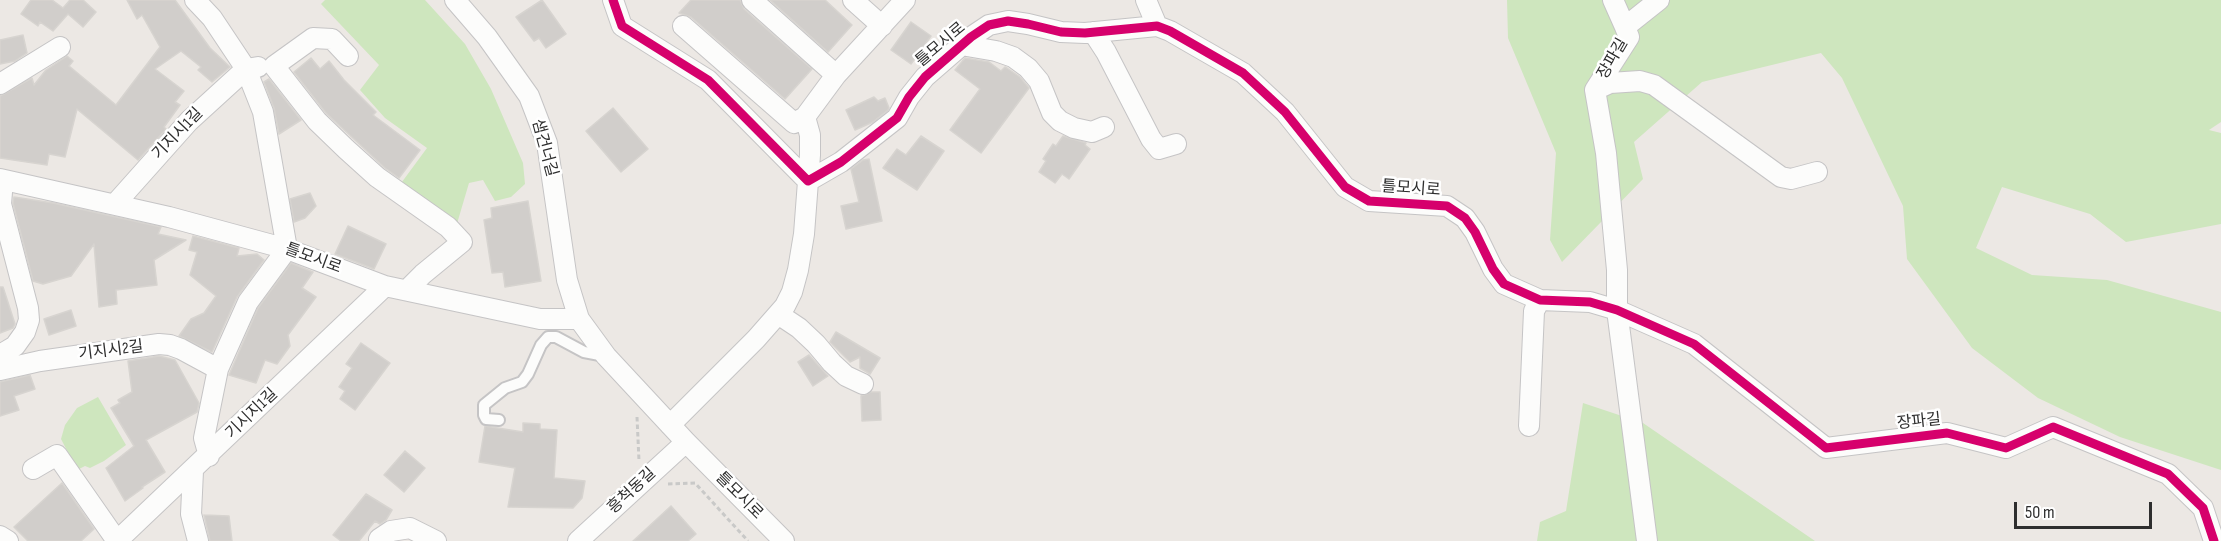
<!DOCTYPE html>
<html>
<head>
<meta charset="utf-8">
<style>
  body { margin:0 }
  #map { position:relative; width:2221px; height:541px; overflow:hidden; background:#ece8e4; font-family:"Sofia Sans Condensed",sans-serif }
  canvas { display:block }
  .scale { position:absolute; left:2014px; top:502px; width:138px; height:27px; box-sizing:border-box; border:3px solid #2e2e2e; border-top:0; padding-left:8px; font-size:18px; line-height:21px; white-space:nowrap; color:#2e2e2e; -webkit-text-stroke:4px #fff; paint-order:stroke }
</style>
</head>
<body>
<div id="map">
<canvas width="2221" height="541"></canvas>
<div class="scale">50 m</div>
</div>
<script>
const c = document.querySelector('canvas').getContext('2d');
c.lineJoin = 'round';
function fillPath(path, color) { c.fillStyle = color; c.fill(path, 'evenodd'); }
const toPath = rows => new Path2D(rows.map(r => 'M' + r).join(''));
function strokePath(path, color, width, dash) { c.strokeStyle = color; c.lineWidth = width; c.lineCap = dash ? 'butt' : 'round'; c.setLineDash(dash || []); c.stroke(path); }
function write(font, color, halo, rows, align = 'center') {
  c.font = font + ' "Sofia Sans Condensed","Noto Sans KR",sans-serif'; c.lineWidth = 5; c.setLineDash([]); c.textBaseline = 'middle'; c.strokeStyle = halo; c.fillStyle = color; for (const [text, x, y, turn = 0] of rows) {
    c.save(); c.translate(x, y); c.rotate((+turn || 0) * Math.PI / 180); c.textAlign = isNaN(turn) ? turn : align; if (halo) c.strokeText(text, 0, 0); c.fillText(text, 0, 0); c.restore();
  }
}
fillPath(toPath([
  [325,0,425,0,465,44,491,89,523,163,525,184,511,197,495,201,483,180,469,183,456,227,399,186,427,148,385,118,360,90,379,65,321,4],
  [1507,0,2221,0,2221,122,2209,130,2221,133,2221,224,2126,242,2090,214,2002,187,1976,248,2032,275,2107,280,2221,312,2221,470,2120,437,2038,398,1972,348,1907,259,1903,206,1842,78,1821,53,1702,82,1634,142,1643,179,1562,262,1550,240,1556,153,1508,38],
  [98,397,126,445,104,461,90,468,85,466,77,470,61,439,65,425,77,408],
  [1583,403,1643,423,1815,541,1537,541,1540,522,1566,511]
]), '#cee6be');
const building = toPath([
  [31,0,52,0,63,8,70,0,83,0,96,12,83,27,68,14,53,31,40,22,38,26,21,14,31,0],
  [127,0,175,0,210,48,230,67,212,82,198,70,201,67,181,51,155,69,184,91,175,102,180,105,164,127,166,129,138,160,77,109,65,157,49,154,47,165,0,158,0,96,32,78,34,85,46,70,67,56,73,61,69,66,116,105,160,47,142,15,137,19,127,0],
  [542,0,566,34,546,48,539,38,534,41,516,17,542,0],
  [691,0,740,0,744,9,812,69,785,99,691,17,679,13,691,0],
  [770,0,825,0,852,25,828,52,770,0],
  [911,22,931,36,911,64,891,50,911,22],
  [23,35,27,53,15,61,0,64,0,40,23,35],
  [311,58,320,69,329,61,344,80,376,112,373,115,420,150,399,178,385,168,326,113,294,72,311,58],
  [965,58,989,62,1001,71,1005,67,1007,68,1020,77,1029,88,981,153,950,130,980,89,955,70,965,58],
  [269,79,301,120,279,134,274,108,264,82,269,79],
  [874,97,878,101,885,98,889,108,888,110,873,122,855,130,846,110,874,97],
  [613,108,648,149,621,172,586,131,613,108],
  [921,136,944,151,917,190,883,168,897,149,906,155,921,136],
  [1063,136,1086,143,1085,145,1090,149,1069,179,1062,174,1055,183,1039,172,1046,161,1043,159,1053,144,1056,146,1063,136],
  [869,159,882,221,846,229,841,206,859,202,851,169,863,160,869,159],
  [310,193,316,206,305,218,294,222,290,199,310,193],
  [14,197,53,203,161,227,158,234,186,240,154,260,157,285,116,290,117,304,99,307,94,244,71,276,43,284,33,281,13,203,14,197],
  [528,201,541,281,505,287,503,272,492,273,484,220,492,218,491,208,528,201],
  [348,226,386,244,374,269,335,254,348,226],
  [193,236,239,248,237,256,257,254,264,260,237,297,212,352,179,336,191,319,204,313,216,296,190,275,197,252,189,250,193,236],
  [291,263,313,272,302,288,316,297,288,335,290,346,277,364,265,360,256,383,229,375,258,308,291,263],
  [0,287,3,287,15,324,13,328,0,333,0,287],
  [71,310,76,326,49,335,44,319,71,310],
  [836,332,880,358,870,374,860,368,860,357,850,362,830,342,836,332],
  [361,343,390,363,355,410,340,399,345,391,339,387,352,368,346,364,361,343],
  [809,355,828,376,813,386,798,362,809,355],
  [159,356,175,360,199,403,197,412,146,440,165,472,142,487,143,488,125,501,106,468,134,446,111,408,120,403,118,400,132,392,128,361,159,356],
  [30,375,35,389,14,396,19,410,0,416,0,382,30,375],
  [871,392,880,392,881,420,862,421,861,396,871,392],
  [523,423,540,424,540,429,557,430,554,478,585,481,582,498,573,508,508,507,515,468,479,462,485,426,523,432,523,423],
  [405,451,425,468,404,492,384,475,405,451],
  [62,483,94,529,81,541,28,541,14,527,62,483],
  [366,494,392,510,386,520,380,524,375,521,359,541,341,541,333,535,366,494],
  [671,506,696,534,688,541,633,541,671,506],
  [204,515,229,516,232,541,210,541,204,515]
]);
fillPath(building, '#d1cecb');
strokePath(building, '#d7d4d0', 1.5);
const service = toPath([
  [499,420,486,419,484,415,484,405,505,388,522,382,528,374,541,345,548,337,556,337,584,352,605,356]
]);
const minor = toPath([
  [195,0,212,18,246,69,263,112,287,249,248,302,218,369,204,438,209,456],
  [455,0,487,37,529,96,547,143,567,280,579,319,606,356,686,442,784,541],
  [613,0,622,26,708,80,808,181,841,162,897,118,909,97,925,77,971,37,989,25,1008,21,1028,24,1061,32,1085,33,1157,26,1170,31,1243,73,1285,112,1345,187,1369,201,1447,206,1465,218,1475,232,1493,269,1504,284,1540,300,1590,302,1617,310,1694,344,1826,448,1947,433,2006,448,2053,427,2168,474,2203,508,2214,541],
  [752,0,836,75],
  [853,0,882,26],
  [1146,0,1157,26],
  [1613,0,1625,27],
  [1093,32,1106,52,1151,139,1159,149,1176,144],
  [961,45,996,51,1013,57,1028,68,1039,81,1052,113,1060,121,1074,128,1092,132,1104,127],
  [348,56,332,39,313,38,274,66,317,121,346,149,377,177,448,227,462,242,423,274,407,290],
  [0,84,60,47],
  [1595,90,1610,83,1640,81,1654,85,1781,177,1791,179,1817,172],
  [805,117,836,75,905,0],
  [0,179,169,217,287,249,385,286,540,319,579,319],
  [115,204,189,121,246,69,258,67],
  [778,314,799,328,816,344,832,363,846,376,863,384],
  [0,355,15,346,25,332,29,320,28,308,1,204,3,180],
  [0,370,40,361,159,344,170,345,181,349,218,369],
  [670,425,756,339,785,306,792,292,798,270,804,234,810,155,810,135,805,117,794,123,683,26],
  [1529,426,1534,311,1540,300],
  [33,469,57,455,117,541],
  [193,471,191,514,198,541],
  [0,536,8,541],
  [117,541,385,286],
  [380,541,379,539,391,531,410,528,436,541],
  [578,541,686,442],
  [1647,541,1617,310,1617,270,1606,153,1595,90,1629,37,1625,27,1659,0]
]);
strokePath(service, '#c5c4c5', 14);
strokePath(minor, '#c5c4c5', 22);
strokePath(toPath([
  [637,417,639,461],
  [668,484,695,483,748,541]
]), '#c9c9c8', 3, [4.5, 3]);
strokePath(service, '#fcfcfb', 10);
strokePath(minor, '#fcfcfb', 20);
strokePath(toPath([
  [613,0,622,26,708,80,808,181,841,162,897,118,909,97,925,77,971,37,989,25,1008,21,1028,24,1061,32,1085,33,1157,26,1170,31,1243,73,1285,112,1345,187,1369,201,1447,206,1465,218,1475,232,1493,269,1504,284,1540,300,1590,302,1617,310,1694,344,1826,448,1947,433,2006,448,2053,427,2168,474,2203,508,2214,541]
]), '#d6006c', 9);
write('16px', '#2e2e2e', '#fff', [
  ["틀모시로",941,45,-40],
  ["장파길",1613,59,-60],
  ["기지시1길",178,134,-46],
  ["샘건너길",544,148,75],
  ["틀모시로",1411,189,4],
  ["틀모시로",313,259,20],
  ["기지시2길",111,351,-7],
  ["기시지1길",252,414,-44],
  ["장파길",1919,422,-6],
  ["흥척동길",632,491,-43],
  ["틀모시로",739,496,45]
]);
</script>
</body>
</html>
